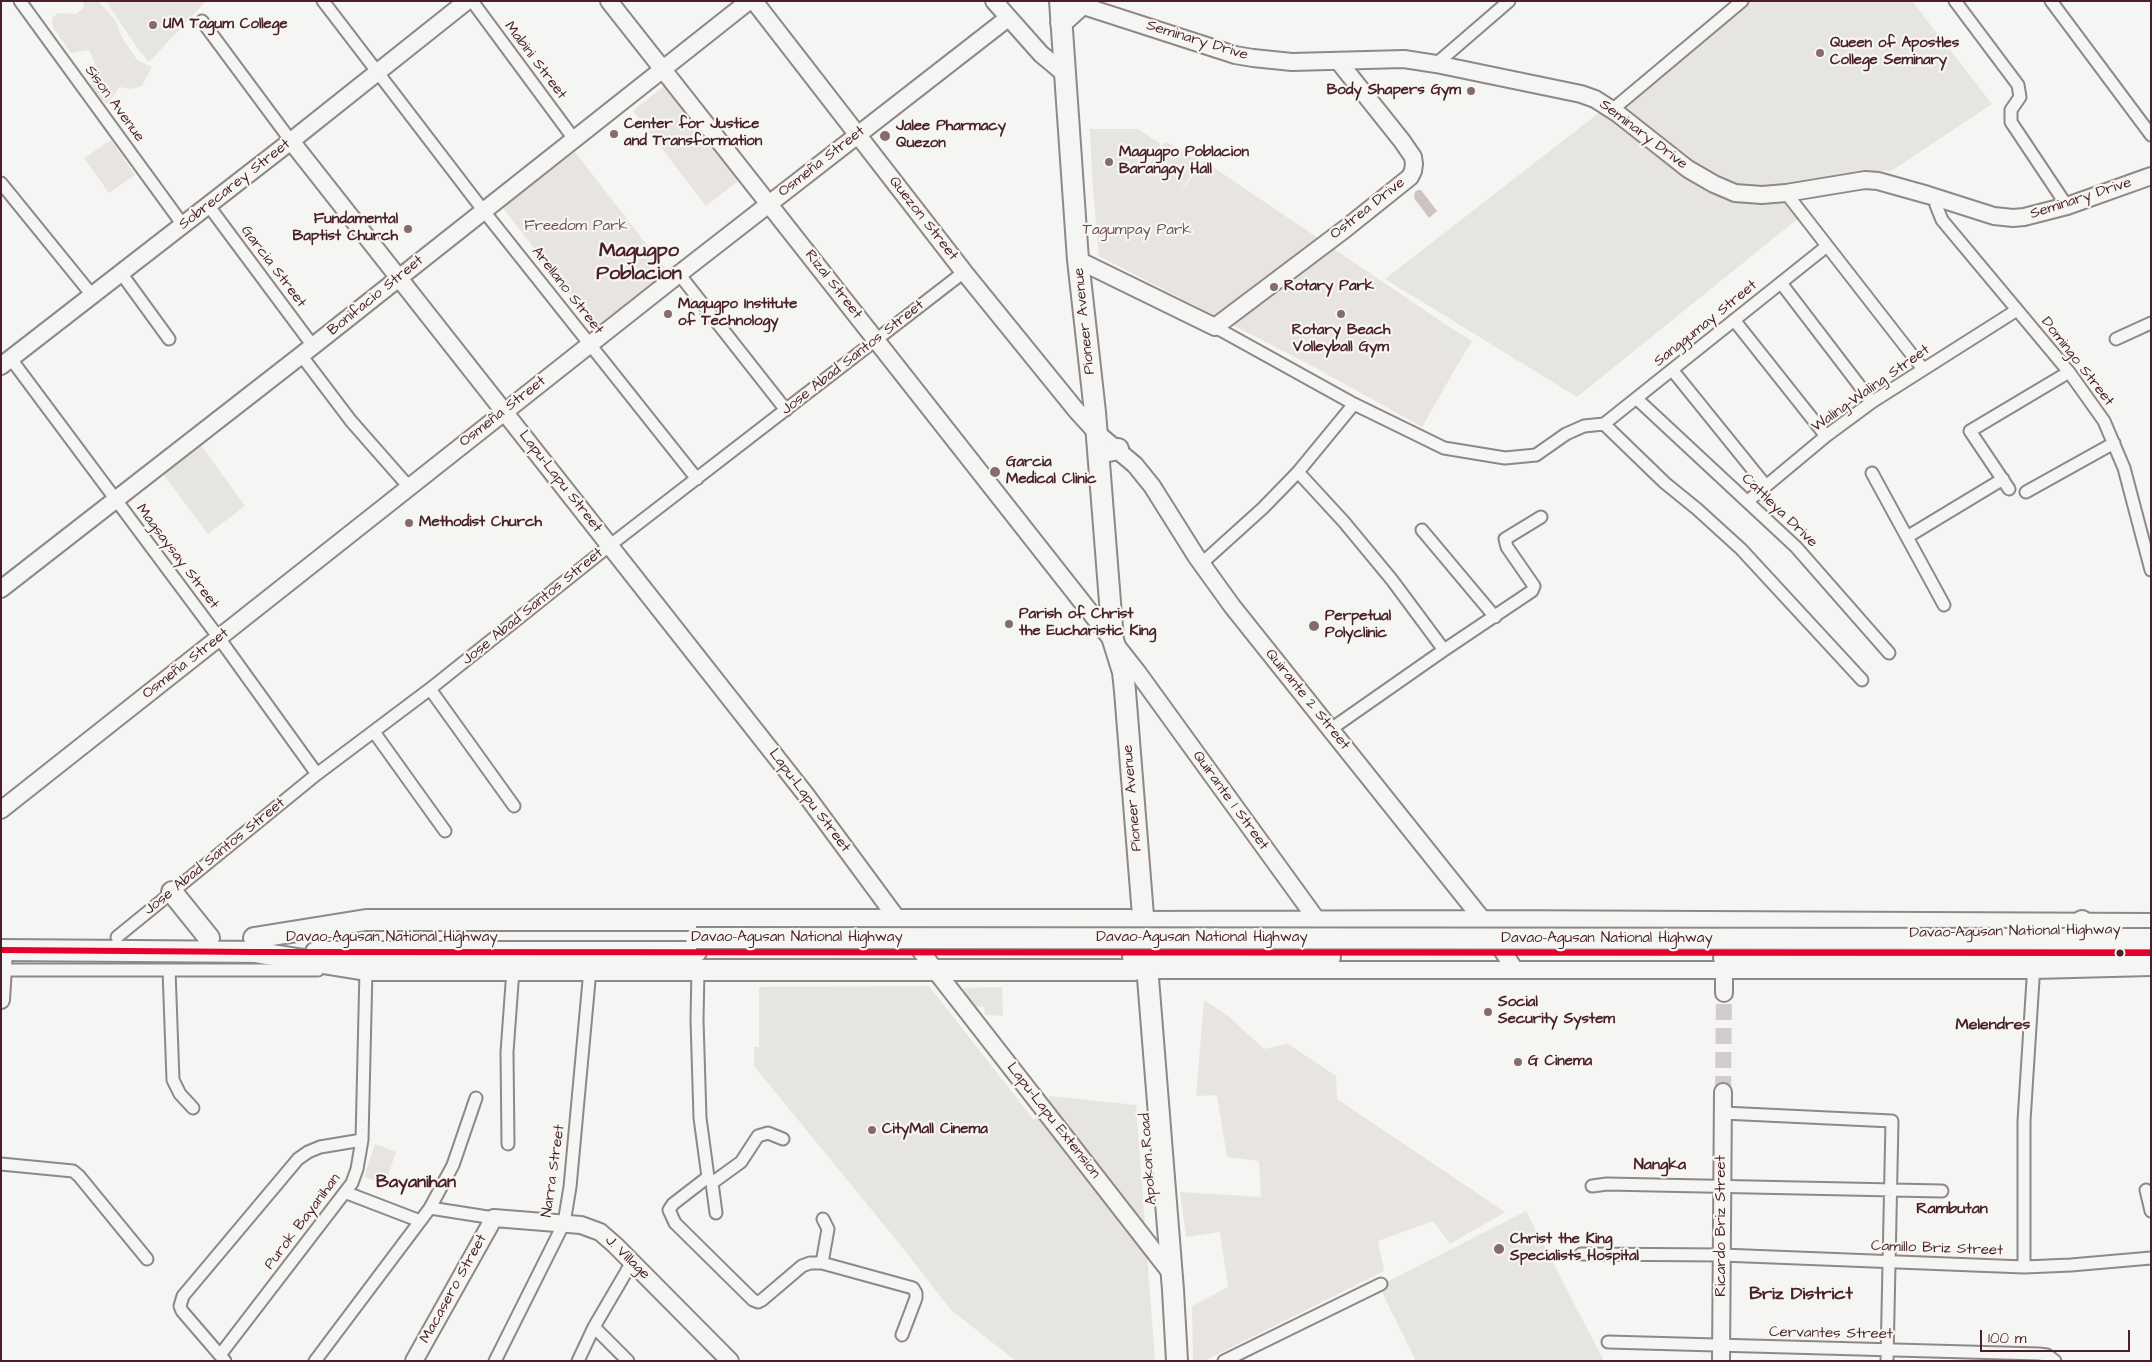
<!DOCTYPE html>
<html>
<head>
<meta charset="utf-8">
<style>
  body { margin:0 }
  #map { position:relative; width:2152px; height:1362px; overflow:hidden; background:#f5f5f3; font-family:"Architects Daughter",sans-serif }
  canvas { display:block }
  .frame { position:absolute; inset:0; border:2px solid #4a1f2b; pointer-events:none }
  .scale { position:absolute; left:1980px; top:1330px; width:150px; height:22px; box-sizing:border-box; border:2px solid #4a1f2b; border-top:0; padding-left:6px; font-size:15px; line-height:18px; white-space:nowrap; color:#4a1f2b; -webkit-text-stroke:4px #f6f6f2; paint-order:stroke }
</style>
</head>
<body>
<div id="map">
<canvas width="2152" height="1362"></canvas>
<div class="frame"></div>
<div class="scale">100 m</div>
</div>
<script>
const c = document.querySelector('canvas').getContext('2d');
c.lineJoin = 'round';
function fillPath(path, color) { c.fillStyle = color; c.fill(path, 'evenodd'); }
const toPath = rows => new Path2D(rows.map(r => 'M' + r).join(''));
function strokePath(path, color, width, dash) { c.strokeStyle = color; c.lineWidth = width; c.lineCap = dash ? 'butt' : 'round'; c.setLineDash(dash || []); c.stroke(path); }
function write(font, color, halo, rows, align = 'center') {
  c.font = font + ' "Architects Daughter",sans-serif'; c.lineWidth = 4.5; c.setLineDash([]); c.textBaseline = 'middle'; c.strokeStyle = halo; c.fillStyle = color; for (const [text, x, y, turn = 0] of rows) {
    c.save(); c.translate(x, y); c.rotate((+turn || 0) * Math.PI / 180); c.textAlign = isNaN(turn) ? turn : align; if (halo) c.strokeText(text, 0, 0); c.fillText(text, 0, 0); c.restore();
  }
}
fillPath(toPath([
  [106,1,206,1,149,62,138,49],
  [1750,1,1912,1,1992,104,1891,171,1858,171,1761,188,1741,186,1724,180,1701,167,1624,106],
  [1600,112,1684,173,1787,201,1800,217,1577,397,1385,279],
  [1090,129,1138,129,1161,144,1138,177,1092,177],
  [1448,326,1472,341,1454,371,1430,356],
  [200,444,245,506,208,534,163,474],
  [929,986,1034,1120,1050,1096,1136,1105,1155,1361,1016,1361,951,1310,902,1247,754,1066,754,1047,759,1047,759,987],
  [1002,987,1003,1016,985,1015,984,1007,973,1006,963,988],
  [1526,1211,1604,1361,1416,1361,1379,1286]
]), '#e7e5e2');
fillPath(toPath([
  [84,1,98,1,115,20,122,37,137,60,152,67,142,86,131,89,120,87,107,104,93,93,91,86,91,76,96,66,89,50,71,53,53,28,52,20,54,16,58,13,76,14,83,8],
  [664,86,738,181,706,206,633,111],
  [111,140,135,175,109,193,84,158],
  [1166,142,1200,161,1179,194,1204,161,1448,326,1430,356,1454,371,1422,427,1314,367,1099,256,1092,177,1138,177],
  [575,152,668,272,596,328,503,208],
  [1204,1000,1227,1015,1264,1049,1288,1044,1336,1076,1337,1099,1505,1212,1450,1244,1433,1221,1378,1241,1384,1271,1204,1361,1193,1361,1192,1306,1228,1287,1220,1232,1186,1237,1180,1192,1261,1197,1259,1161,1227,1157,1217,1095,1196,1096],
  [375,1144,396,1152,385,1184,364,1177]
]), '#e8e4e2');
fillPath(toPath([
  [1418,190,1421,190,1437,211,1429,218,1414,198,1415,192]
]), '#ccc3c3');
strokePath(toPath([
  [1723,1092,1724,993]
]), '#d3cacb', 16, [16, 8]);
const street = toPath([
  [20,1,183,225],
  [323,1,483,210,697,479],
  [472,1,574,139],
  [1955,1,2018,85,2020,97,2011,110,2011,122,2067,206],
  [2051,1,2151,135],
  [202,21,291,141],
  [1436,64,1509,1],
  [1612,110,1742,1],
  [1,183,92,295],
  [1786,193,1923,369],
  [1938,198,1936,205,1942,220,2069,372,2104,421,2124,468,2151,570],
  [208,205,313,346],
  [121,273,169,339],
  [679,274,786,410],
  [1781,283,1872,402],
  [1734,320,1826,436],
  [1215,327,1354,404,1444,448,1505,458,1536,455,1566,434,1584,426,1604,424,1665,483,1697,509,1741,549,1862,680],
  [2116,339,2151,323],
  [301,355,351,421,409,487],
  [11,359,219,638,317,774],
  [1673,371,1766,486],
  [1637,399,1796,547,1889,653],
  [1604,424,1827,246],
  [1298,472,1344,522,1392,580,1444,650],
  [1872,473,1944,605],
  [2009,489,1970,431,2069,372],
  [2026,492,2114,443],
  [1748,501,1826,436,1872,402,2017,310],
  [1422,530,1495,617],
  [1907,537,2003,479],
  [1201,564,1263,508,1298,472,1354,404],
  [430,689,514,806],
  [1331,729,1444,650,1532,591,1534,586,1507,547,1505,539,1541,517],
  [374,732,445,831],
  [117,937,317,774,430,689,609,546,964,272],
  [1,970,318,970],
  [169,970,173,1080,180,1094,193,1108],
  [698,970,697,1020,700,1118,708,1177],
  [1723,1113,1892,1121,1887,1361],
  [508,1144,507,1052,513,970],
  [1,1164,73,1171,79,1176,147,1259],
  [712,1183,741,1162,758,1136,768,1133,783,1139],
  [1592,1186,1607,1184,1942,1191],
  [2146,1190,2151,1211],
  [347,1193,420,1221],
  [430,1208,494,1218],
  [716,1213,712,1183,708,1177,673,1204,669,1210,675,1223,753,1300,758,1302,762,1300,802,1266,810,1263,822,1263,913,1288,916,1293,916,1298,902,1335],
  [1581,1254,1722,1255,2024,1267,2071,1265,2151,1258],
  [822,1263,828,1229,823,1219],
  [2024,1267,2024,1121,2034,964],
  [594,1327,628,1361],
  [1608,1342,2039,1354,2047,1355,2055,1361],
  [220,1355,352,1183,357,1169,362,1140,366,970,361,970],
  [225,1361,182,1311,180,1306,183,1296,298,1159,308,1152,320,1147,362,1140],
  [315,1361,430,1208,453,1165,476,1098],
  [495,1361,564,1223,570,1187,590,970],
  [578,1361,594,1327,632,1262],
  [1224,1361,1381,1284]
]);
const secondary = toPath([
  [609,1,1138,673,1317,920,1321,933,1322,970],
  [754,1,964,272,1076,410,1097,433,1135,465,1152,486,1196,556,1232,606,1482,919,1515,970],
  [994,1,1041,54,1065,74],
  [1071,2,1235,55,1253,58,1292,62,1404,59,1436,64,1581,94,1595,99,1617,113,1688,169,1714,184,1735,193,1762,195,1786,193,1865,180,1878,181,1928,195,1994,216,2013,218,2024,217,2067,206,2151,176],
  [291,141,806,795,935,970,1171,1273],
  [1078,260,1215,327,1345,229,1410,177,1413,171,1414,164,1413,157,1402,141,1339,62],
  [1,366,291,141,467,1],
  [1,589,313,346,749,1],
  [1,810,679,274,1008,18],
  [1133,920,1482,919,2151,922],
  [1724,961,1724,993],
  [1136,970,2034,970,2151,967],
  [1,1000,4,950],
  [414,1361,494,1218,581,1225,600,1232,615,1245,730,1361],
  [1721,1361,1723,1092]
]);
const highway = toPath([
  [1060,1,1078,260,1095,412,1113,640,1123,672,1125,691,1173,1290,1177,1361],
  [1061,23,1081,5],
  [1099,453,1118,449],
  [172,892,209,938],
  [2082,921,2082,931],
  [254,938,366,920,1130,920,1144,933],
  [1,950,267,952],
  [254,952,366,970,1134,970,1146,957],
  [316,952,696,952],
  [1133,957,1330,957],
  [1724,958,2151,958]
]);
strokePath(street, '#8f8788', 15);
strokePath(secondary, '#8f8788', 20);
strokePath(highway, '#8f8788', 24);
strokePath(street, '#f5f5f3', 11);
strokePath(secondary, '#f5f5f3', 16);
strokePath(highway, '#f5f5f3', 20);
const highwayBridge = toPath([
  [696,938,2151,939]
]);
strokePath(highwayBridge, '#8f8788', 24, []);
strokePath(highwayBridge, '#f5f5f3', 20);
strokePath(toPath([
  [1,950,254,952,2151,953]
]), '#e4002b', 6);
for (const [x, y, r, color] of [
  [153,25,5,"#866a71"],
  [1820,53,5,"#866a71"],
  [1471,91,5,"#866a71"],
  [614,134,5,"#866a71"],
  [885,136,6,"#866a71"],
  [1109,162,5,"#866a71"],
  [408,229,5,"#866a71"],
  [1274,287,5,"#866a71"],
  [668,314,5,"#866a71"],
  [1341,314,5,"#866a71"],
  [995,472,6,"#866a71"],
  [409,523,5,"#866a71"],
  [1009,624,5,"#866a71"],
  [1314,626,6,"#866a71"],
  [2120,953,4.5,"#4a1f2b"],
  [1488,1012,5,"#866a71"],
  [1518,1062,5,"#866a71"],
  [872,1130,5,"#866a71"],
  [1499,1249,6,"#866a71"]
]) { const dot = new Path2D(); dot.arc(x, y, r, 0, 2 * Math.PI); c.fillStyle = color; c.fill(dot); strokePath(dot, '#f6f6f2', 2); }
write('bold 15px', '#4a1f2b', '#f6f6f2', [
  ["UM Tagum College",163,25],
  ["Queen of Apostles",1830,44],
  ["College Seminary",1830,61],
  ["Body Shapers Gym",1461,91,"right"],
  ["Center for Justice",624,125],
  ["and Transformation",624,142],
  ["Jalee Pharmacy",896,127],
  ["Quezon",896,144],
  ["Magugpo Poblacion",1119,153],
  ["Barangay Hall",1119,170],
  ["Fundamental",398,220,"right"],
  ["Baptist Church",398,237,"right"],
  ["Rotary Park",1284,287],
  ["Magugpo Institute",678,305],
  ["of Technology",678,322],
  ["Rotary Beach",1341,331,"center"],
  ["Volleyball Gym",1341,348,"center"],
  ["Garcia",1006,463],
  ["Medical Clinic",1006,480],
  ["Methodist Church",419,523],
  ["Parish of Christ",1019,615],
  ["the Eucharistic King",1019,632],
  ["Perpetual",1325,617],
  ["Polyclinic",1325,634],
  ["Social",1498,1003],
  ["Security System",1498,1020],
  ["G Cinema",1528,1062],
  ["CityMall Cinema",882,1130],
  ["Christ the King",1510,1240],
  ["Specialists Hospital",1510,1257]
], 'left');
write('15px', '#4a1f2b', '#f6f6f2', [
  ["Seminary Drive",1197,41,17],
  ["Mabini Street",535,61,53],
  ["Sison Avenue",114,104,54],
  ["Seminary Drive",1643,135,37],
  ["Osmeña Street",822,162,-38],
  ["Sobrecarey Street",235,185,-38],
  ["Seminary Drive",2081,199,-18],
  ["Ostrea Drive",1368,209,-38],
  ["Quezon Street",923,219,52],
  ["Garcia Street",273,267,53],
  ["Rizal Street",833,285,52],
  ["Arellano Street",567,291,52],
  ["Bonifacio Street",376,296,-39],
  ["Pioneer Avenue",1085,321,-96],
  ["Sanggumay Street",1706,324,-39],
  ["Jose Abad Santos Street",853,358,-38],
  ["Domingo Street",2077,362,52],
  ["Waling-Waling Street",1871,389,-35],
  ["Osmeña Street",503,412,-38],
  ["Lapu-Lapu Street",560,482,52],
  ["Cattleya Drive",1779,511,44],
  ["Magsaysay Street",177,557,53],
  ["Jose Abad Santos Street",533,607,-39],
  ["Osmeña Street",186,664,-38],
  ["Quirante 2 Street",1307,700,51],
  ["Pioneer Avenue",1133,798,-95],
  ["Lapu-Lapu Street",809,801,53],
  ["Quirante 1 Street",1230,801,54],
  ["Jose Abad Santos Street",215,857,-39],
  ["Davao-Agusan National Highway",2015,932,-1],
  ["Davao-Agusan National Highway",392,938],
  ["Davao-Agusan National Highway",797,938],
  ["Davao-Agusan National Highway",1202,938],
  ["Davao-Agusan National Highway",1607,939],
  ["Lapu-Lapu Extension",1053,1121,52],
  ["Apokon Road",1149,1159,-94],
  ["Narra Street",554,1171,-82],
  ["Purok Bayanihan",303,1222,-53],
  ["Ricardo Briz Street",1722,1226,-90],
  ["Camillo Briz Street",1937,1249,2],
  ["J. Village",627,1258,44],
  ["Macasero Street",454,1289,-61],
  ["Cervantes Street",1831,1334,1]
]);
write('15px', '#6f4d56', '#f6f6f2', [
  ["Freedom Park",576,227],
  ["Tagumpay Park",1137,231]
]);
write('bold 16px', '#4a1f2b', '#f6f6f2', [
  ["Melendres",1993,1026],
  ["Nangka",1660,1166],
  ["Rambutan",1952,1210]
]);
write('bold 18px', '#4a1f2b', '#f6f6f2', [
  ["Bayanihan",416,1183],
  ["Briz District",1801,1295]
]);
write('bold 20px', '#4a1f2b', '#f6f6f2', [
  ["Magugpo",639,252],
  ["Poblacion",639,275]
]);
</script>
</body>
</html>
